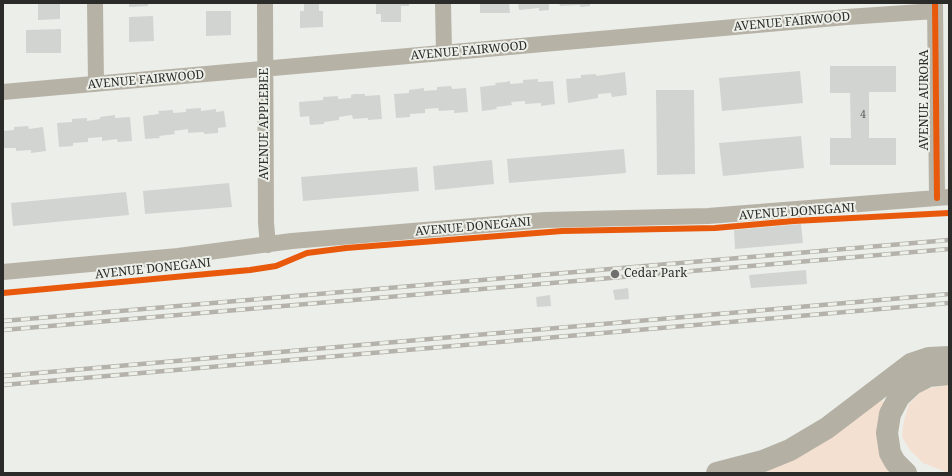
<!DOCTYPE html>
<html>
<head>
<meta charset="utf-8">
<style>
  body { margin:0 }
  #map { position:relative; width:952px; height:476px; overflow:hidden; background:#eceeea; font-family:"Noto Serif",serif }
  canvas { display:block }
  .frame { position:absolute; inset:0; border:4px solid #2b2c2a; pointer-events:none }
</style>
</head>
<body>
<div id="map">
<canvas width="952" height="476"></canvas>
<div class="frame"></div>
</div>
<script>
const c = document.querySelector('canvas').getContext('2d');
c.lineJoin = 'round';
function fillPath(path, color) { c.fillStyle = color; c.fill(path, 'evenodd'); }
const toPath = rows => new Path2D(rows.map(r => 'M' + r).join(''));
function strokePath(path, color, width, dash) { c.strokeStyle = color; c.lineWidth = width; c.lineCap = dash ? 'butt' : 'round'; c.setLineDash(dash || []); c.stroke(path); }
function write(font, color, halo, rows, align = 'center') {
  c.font = font + ' "Noto Serif",serif'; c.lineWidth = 4; c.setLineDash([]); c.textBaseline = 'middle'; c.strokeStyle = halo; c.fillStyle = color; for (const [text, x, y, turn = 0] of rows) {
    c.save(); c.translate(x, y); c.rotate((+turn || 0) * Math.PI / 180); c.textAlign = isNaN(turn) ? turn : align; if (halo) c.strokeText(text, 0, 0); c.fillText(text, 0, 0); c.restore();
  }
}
fillPath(toPath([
  [949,384,949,473,923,463,910,450,902,437,904,420,909,404,923,390],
  [882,400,885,403,893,473,733,473]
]), '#f4e0d0');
fillPath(toPath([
  [38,3,60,3,60,19,38,20],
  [129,3,148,3,148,6,129,7],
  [304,3,319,3,319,11,323,11,323,27,300,28,300,11,304,11],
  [409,3,409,6,401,6,401,22,381,22,381,14,376,14,376,4],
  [480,3,509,3,510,13,480,13],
  [518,3,549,3,549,10,539,11,539,8,519,10],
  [559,3,590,3,590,6,580,7,580,5,560,6],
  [206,11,231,11,231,35,206,36],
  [153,16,154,41,129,42,129,17],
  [61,29,61,53,26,53,26,30],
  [830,66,896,66,896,92,869,92,869,138,896,138,896,165,830,165,830,138,851,138,850,93,830,93],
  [800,71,803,103,722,111,719,78],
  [625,72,627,95,612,97,611,93,598,94,598,98,568,103,566,79,581,78,581,75,596,74,596,76],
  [538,79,538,82,553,81,555,104,541,106,541,103,525,104,525,101,511,102,512,105,496,107,497,109,482,111,480,87,496,85,495,83,506,82,510,81,510,84,523,83,523,80],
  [451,86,452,89,466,88,468,112,454,113,454,110,439,111,438,108,425,109,425,113,410,114,410,117,396,118,394,94,409,93,409,90,424,88,424,91,437,90,437,87],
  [656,90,694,90,695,174,657,175],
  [354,94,365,94,365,96,380,95,382,119,368,120,368,118,353,119,352,115,339,117,339,120,324,122,324,124,310,125,309,116,300,117,299,102,323,100,323,97,338,96,338,99,351,98,351,95],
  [201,108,201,111,216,109,216,112,224,111,226,127,218,128,218,133,204,134,204,132,188,133,188,129,174,131,175,134,159,136,160,138,145,139,143,116,159,114,158,111,173,110,173,113,186,112,186,109],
  [115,115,115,118,130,117,132,141,118,142,117,139,102,141,102,137,88,138,88,142,73,143,73,146,59,147,57,123,72,122,72,119,87,118,87,121,100,119,100,117],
  [28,126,29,129,43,127,46,151,31,153,31,150,16,151,16,148,3,148,3,131,14,130,14,127],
  [801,136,804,168,723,176,719,143],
  [624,149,626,173,509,183,507,159],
  [492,160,494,184,435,190,433,166],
  [417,167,419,191,303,201,301,177],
  [229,183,232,207,145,214,143,191],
  [126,192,129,215,13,226,11,203],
  [801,224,803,243,735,249,734,230],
  [806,270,807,284,751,288,749,275],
  [628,288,629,299,615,300,613,290],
  [550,295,551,306,537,307,536,297]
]), '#d2d4d1');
strokePath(toPath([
  [95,3,96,84],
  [265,3,266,223,268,245],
  [443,3,444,53],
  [935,3,937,198],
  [3,92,847,17,935,11],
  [3,272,178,256,292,241,545,220,708,216,949,197]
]), '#b6b2a6', 16);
strokePath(toPath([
  [717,473,763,461,790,450,827,428,911,364,929,358,949,357],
  [906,473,895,462,890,453,887,433,890,414,899,397,913,384,929,376,949,374]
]), '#b4b1a4', 22);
const rail = toPath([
  [3,321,949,240],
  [3,330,949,249],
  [3,376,949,294],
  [3,385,949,303]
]);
strokePath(rail, '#b4b2aa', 4.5);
strokePath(rail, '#edefe9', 3, [9]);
strokePath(toPath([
  [935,3,937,198],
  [3,293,250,270,276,266,307,253,346,248,562,231,715,228,794,221,949,213]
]), '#e8590c', 6);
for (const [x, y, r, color] of [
  [615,274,5,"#6f706d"]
]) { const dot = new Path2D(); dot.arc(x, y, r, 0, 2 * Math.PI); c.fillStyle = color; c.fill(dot); strokePath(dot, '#edefe9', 1.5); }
write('10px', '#565856', null, [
  ["4",863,115]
]);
write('12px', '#2b2c2a', '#edefe9', [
  ["AVENUE FAIRWOOD",792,22,-5],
  ["AVENUE FAIRWOOD",469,51,-5],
  ["AVENUE FAIRWOOD",146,80,-5],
  ["AVENUE AURORA",925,100,-90],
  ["AVENUE APPLEBEE",265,124,-90],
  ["AVENUE DONEGANI",797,212,-4],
  ["AVENUE DONEGANI",473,227,-5],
  ["AVENUE DONEGANI",153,269,-6]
]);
write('12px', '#2b2c2a', '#edefe9', [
  ["Cedar Park",624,274]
], 'left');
</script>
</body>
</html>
